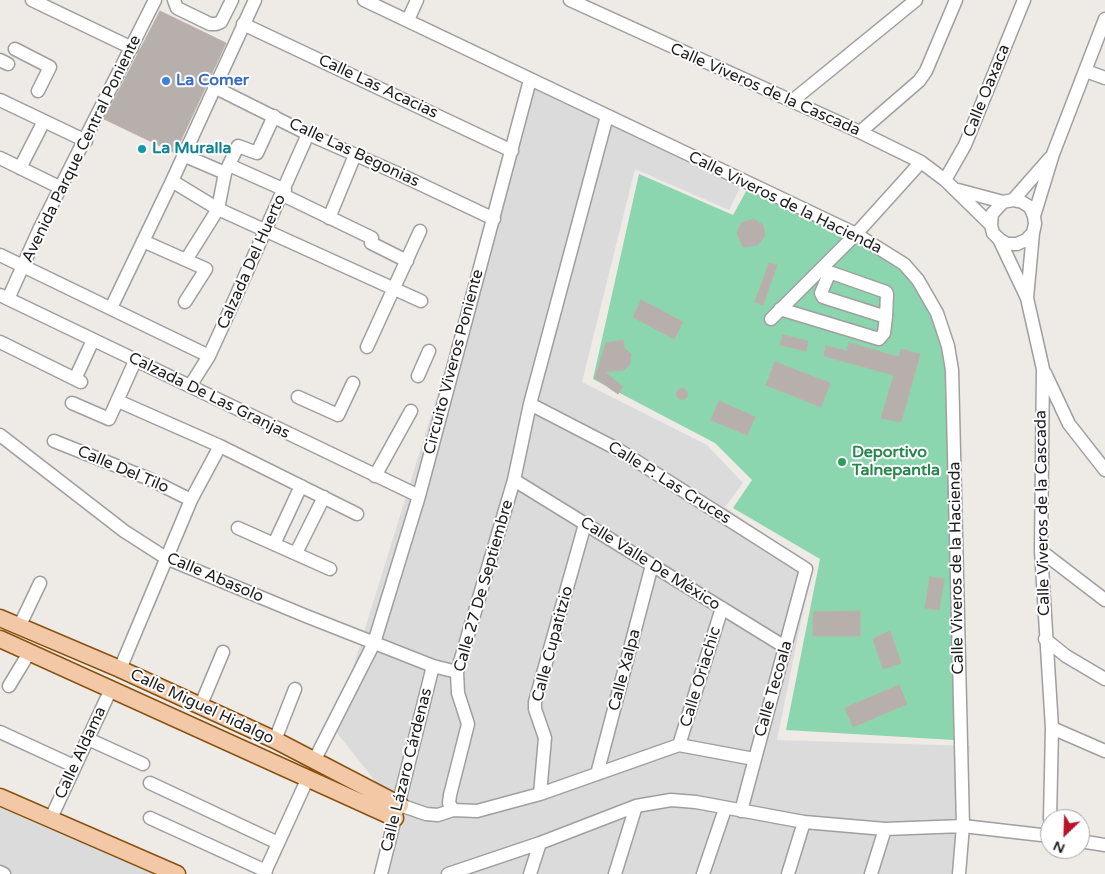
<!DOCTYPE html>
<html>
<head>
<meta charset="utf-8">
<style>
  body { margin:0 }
  #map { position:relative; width:1105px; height:874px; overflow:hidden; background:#eeeae5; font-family:"Varela Round",sans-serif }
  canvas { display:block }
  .north { position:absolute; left:1040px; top:809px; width:50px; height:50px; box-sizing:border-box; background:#fff; border:1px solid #a5a5a5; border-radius:50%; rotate:204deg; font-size:14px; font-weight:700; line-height:20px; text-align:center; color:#1e1e1e }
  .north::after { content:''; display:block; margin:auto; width:18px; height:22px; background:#b81429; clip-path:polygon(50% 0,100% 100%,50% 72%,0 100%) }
</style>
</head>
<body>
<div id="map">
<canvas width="1105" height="874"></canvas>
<div class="north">N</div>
</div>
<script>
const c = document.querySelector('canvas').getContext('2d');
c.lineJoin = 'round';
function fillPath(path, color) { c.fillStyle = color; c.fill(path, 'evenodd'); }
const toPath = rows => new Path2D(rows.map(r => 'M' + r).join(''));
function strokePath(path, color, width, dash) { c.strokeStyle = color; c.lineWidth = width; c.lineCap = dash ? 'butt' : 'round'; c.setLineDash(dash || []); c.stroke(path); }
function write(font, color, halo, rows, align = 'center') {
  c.font = font + ' "Varela Round",sans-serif'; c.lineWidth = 4; c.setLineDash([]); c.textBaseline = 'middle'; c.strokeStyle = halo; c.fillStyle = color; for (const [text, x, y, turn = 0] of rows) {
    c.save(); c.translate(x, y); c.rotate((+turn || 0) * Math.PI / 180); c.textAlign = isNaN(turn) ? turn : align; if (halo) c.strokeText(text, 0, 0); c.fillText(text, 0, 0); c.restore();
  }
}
fillPath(toPath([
  [533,86,740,188,729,210,635,169,582,382,707,445,743,483,725,507,812,567,777,740,970,746,957,874,380,874,402,815,334,729],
  [0,793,170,874,0,874]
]), '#dcdbdb');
fillPath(toPath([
  [639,174,733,215,748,188,845,234,903,267,932,314,945,364,951,418,954,740,786,730,820,559,733,508,752,480,715,443,593,379]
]), '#8bd5af');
const building = toPath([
  [160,11,226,43,175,153,104,119,160,11],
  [754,219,763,225,765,235,758,245,743,247,737,233,741,223,754,219],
  [769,263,777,265,763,305,755,302,769,263],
  [641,300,683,322,674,339,633,317,641,300],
  [783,335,808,341,806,351,780,345,783,335],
  [623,340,624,348,631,354,630,364,624,370,605,372,623,387,618,394,595,378,606,343,623,340],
  [849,343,899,357,901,349,920,354,901,422,881,418,894,375,824,356,826,346,847,351,849,343],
  [775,362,830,383,821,407,766,385,775,362],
  '676.5 394a5.5 5.5 0 1 1 11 0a5.5 5.5 0 1 1-11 0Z',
  [719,401,755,417,747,435,711,420,719,401],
  [930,577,944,579,939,610,925,608,930,577],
  [860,611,860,636,813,636,813,612,860,611],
  [890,631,901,663,883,669,873,639,890,631],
  [899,685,907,704,853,727,845,708,899,685]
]);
fillPath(building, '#b7afab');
strokePath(building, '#beb0a9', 1);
const minor = toPath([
  [32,0,132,48],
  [174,0,177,8,210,24,216,24,221,22,232,0],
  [364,0,856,234,904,264,918,280,937,313,948,346,952,370,963,826,959,874],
  [570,0,860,132,921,162,945,180,991,225],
  [408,20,417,0],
  [243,24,512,151],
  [15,49,50,67,38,91],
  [0,60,8,64],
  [1086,71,1105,78],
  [214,87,308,134,399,174,494,219],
  [0,100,86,141],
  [792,101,916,0],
  [860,132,919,81,926,71,956,0],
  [183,155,225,173],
  [0,158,61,188],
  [229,165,285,190],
  [20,168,44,121],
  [945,180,965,145,1024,0],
  [172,181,218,209,421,301],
  [958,190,1003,202,1013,200,1022,202,1030,207,1034,216,1035,224,1033,233,1026,240,1017,244,1007,244,999,239,993,233,991,225,992,214,1003,202],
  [283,195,372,238],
  [1013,200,1050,158],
  [1034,216,1053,154,1105,19],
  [329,218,355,155],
  [999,239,1027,298,1043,369,1041,551,1052,728,1050,819],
  [143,241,206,269,185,302],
  [371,243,407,261],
  [0,255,209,356],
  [186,260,218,209,225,173,238,146,257,153,274,116],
  [0,295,419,496],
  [1027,298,1033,233],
  [8,299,39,230,155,0],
  [111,308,172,181,255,0],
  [780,309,879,339,884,333,886,317,887,294,886,292,832,273,829,274,821,293,823,297,886,317],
  [771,319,856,234,921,162],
  [0,342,81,382],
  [367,347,420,231],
  [1045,373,1069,424,1105,470],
  [418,376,429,351],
  [75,379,93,340],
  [190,386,209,356,225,321,308,134],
  [298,397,338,415,353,383],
  [118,401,220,446,357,514],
  [72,403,109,419,135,361],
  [530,404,619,450,806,569,741,811],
  [0,435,124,531,166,558,306,616,433,666,457,672],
  [54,441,147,478,191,500],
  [375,476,411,411],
  [514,480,785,647],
  [238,528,330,569],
  [274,544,301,486],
  [1041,551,1105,600],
  [296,553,324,497],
  [19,627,40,583],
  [1045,639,1066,656,1105,679],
  [120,669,191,500,220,446],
  [9,686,29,653],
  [200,707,223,652],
  [1052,728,1105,751],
  [0,732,74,766],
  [88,739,143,764],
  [275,740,295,689],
  [679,745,722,608],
  [315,759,374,643,419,496,530,80],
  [597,774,652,565],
  [150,783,278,843],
  [540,794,545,738,535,709,535,702,585,524],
  [400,805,426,814,438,815,453,810,477,811,540,794,679,745,754,759],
  [453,810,449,803,450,795,468,724,458,693,457,672,514,480,530,404,607,116],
  [51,818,111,689],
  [150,818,266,871],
  [1080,841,1105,845],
  [0,872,4,874],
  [264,874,307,780],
  [381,874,433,666],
  [448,874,540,843,636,806,671,800,696,802,804,822,885,829,963,826,1050,836],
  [530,874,540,843],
  [615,874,636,806],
  [703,874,725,809],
  [788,874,804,822],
  [871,874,885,829]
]);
const major = toPath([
  [0,618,120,669,275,740,400,805],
  [0,639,395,818],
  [0,797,177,874]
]);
strokePath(minor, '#9f9f9f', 15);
strokePath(major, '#89510f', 19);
strokePath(minor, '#fff', 12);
strokePath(major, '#f2c8a6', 16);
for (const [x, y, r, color] of [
  [166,81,5,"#3f7fe0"],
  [142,149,5,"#0f9aa8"],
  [842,462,5,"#2e9e5b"]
]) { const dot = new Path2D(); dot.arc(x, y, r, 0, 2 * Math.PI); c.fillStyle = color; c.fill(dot); strokePath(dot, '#fff', 2); }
write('bold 16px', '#366cbe', '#fff', [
  ["La Comer",176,81]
], 'left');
write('16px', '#1e1e1e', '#fff', [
  ["Calle Las Acacias",378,87,25],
  ["Calle Viveros de la Cascada",765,90,24],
  ["Calle Oaxaca",987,91,-68],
  ["Avenida Parque Central Poniente",82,149,-64],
  ["Calle Las Begonias",354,153,25],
  ["Calle Viveros de la Hacienda",785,203,26],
  ["Calzada Del Huerto",252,262,-66],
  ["Circuito Viveros Poniente",454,362,-75],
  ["Calzada De Las Granjas",209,396,26],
  ["Calle Del Tilo",123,470,23],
  ["Calle P. Las Cruces",669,483,32],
  ["Calle Viveros de la Cascada",1043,513,-91],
  ["Calle Valle De México",650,564,32],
  ["Calle Viveros de la Hacienda",957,568,-91],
  ["Calle Abasolo",215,578,23],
  ["Calle 27 De Septiembre",484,586,-74],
  ["Calle Cupatitzio",553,644,-75],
  ["Calle Xalpa",625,670,-75],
  ["Calle Oriachic",701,677,-73],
  ["Calle Tecoala",774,689,-74],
  ["Calle Miguel Hidalgo",202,707,25],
  ["Calle Aldama",81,753,-65],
  ["Calle Lázaro Cárdenas",407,770,-76]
]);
write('bold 16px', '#0d838f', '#fff', [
  ["La Muralla",152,149]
], 'left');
write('bold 16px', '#27864d', '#fff', [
  ["Deportivo",852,453],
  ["Talnepantla",852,471]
], 'left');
</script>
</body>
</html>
